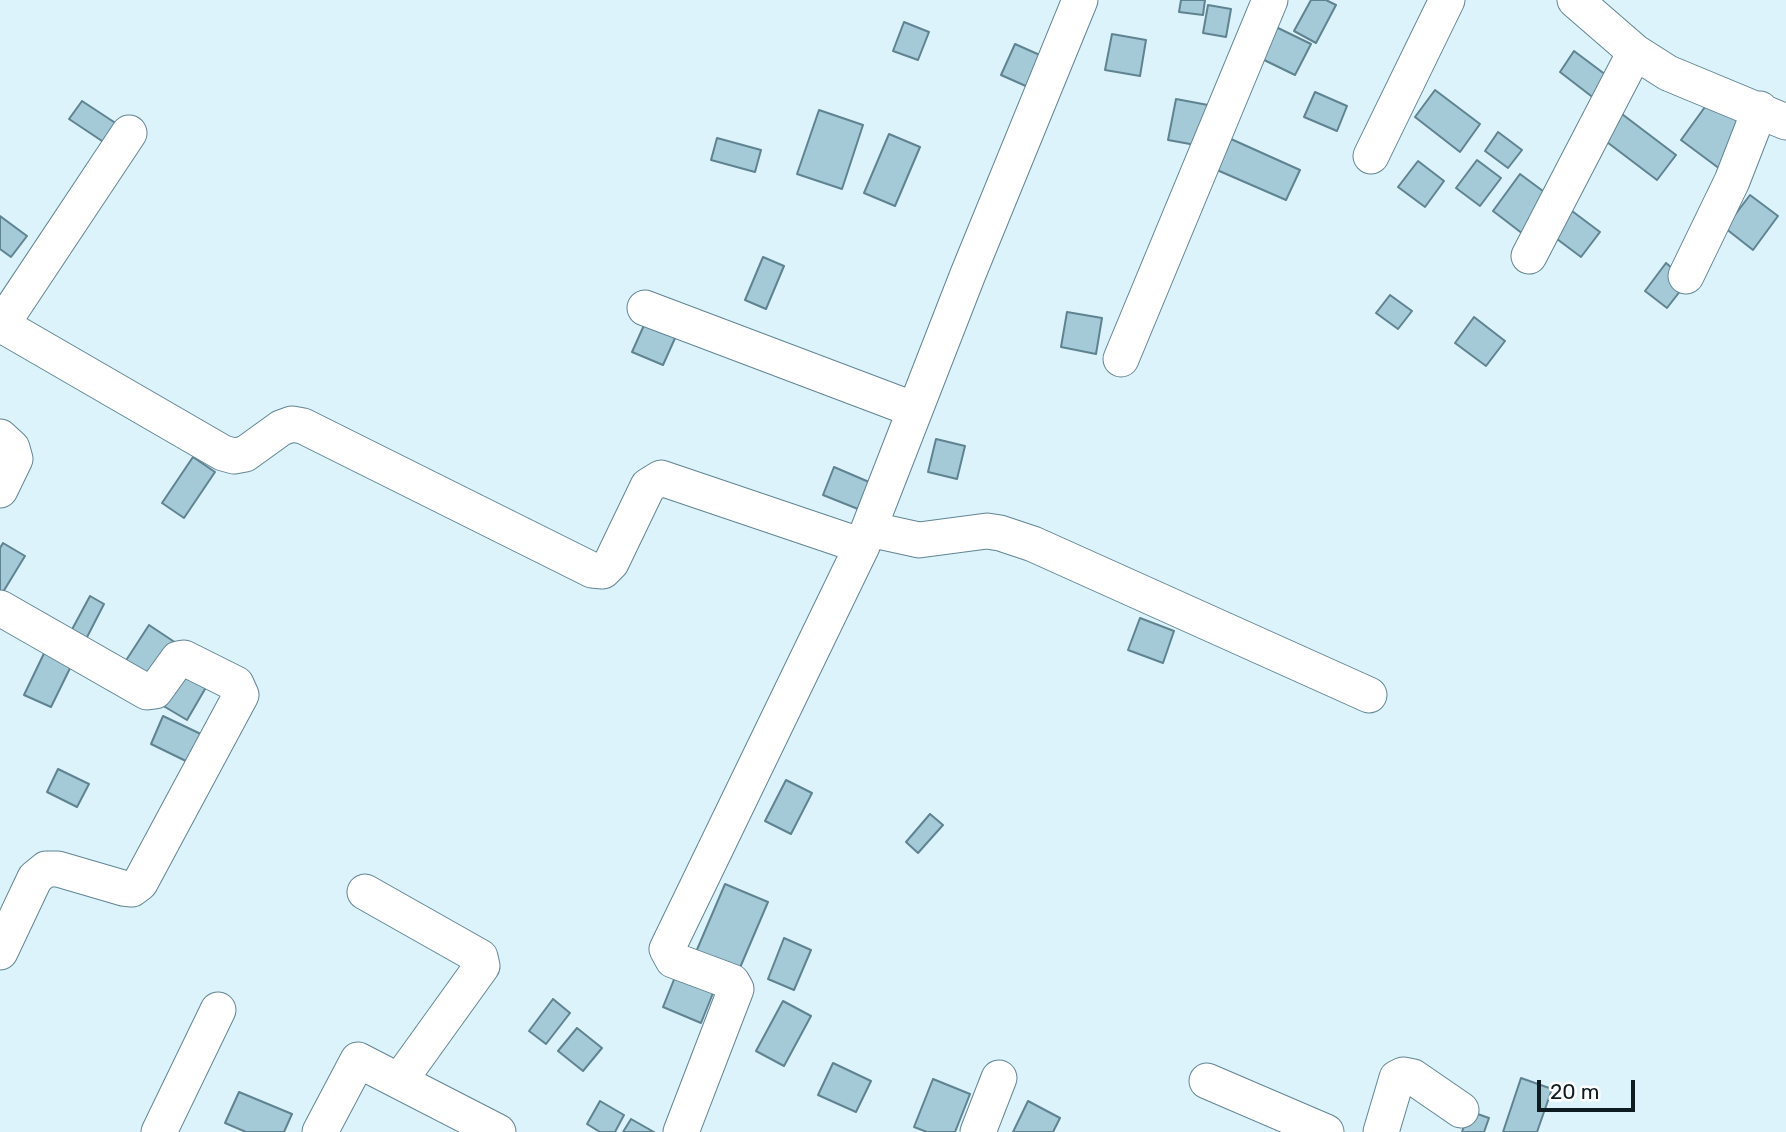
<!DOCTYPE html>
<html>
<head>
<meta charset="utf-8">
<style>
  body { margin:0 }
  #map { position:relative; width:1786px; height:1132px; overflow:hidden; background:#dcf3fc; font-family:Rubik,sans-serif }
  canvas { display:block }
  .scale { position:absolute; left:1537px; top:1080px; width:98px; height:32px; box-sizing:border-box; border:4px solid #0e1c22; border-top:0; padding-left:9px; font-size:21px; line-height:24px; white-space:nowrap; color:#0e1c22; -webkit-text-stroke:5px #fff; paint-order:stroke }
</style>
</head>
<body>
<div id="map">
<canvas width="1786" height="1132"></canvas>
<div class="scale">20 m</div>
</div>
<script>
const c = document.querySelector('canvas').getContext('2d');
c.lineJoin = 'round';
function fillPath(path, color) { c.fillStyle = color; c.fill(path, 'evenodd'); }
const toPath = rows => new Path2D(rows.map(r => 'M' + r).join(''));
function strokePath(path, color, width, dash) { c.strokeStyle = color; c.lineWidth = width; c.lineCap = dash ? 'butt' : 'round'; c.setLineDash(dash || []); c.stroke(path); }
const building = toPath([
  [1181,0,1205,0,1203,15,1179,12,1181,0],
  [1311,0,1326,0,1336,5,1316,43,1294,31,1311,0],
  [1208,5,1231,9,1226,37,1203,33,1208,5],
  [904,22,929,32,918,60,893,51,904,22],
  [1276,27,1311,44,1295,75,1260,58,1276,27],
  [1112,34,1146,40,1140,76,1105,70,1112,34],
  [1015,44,1042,56,1028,87,1001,75,1015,44],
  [1574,51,1610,78,1595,99,1560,72,1574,51],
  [1435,90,1480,124,1460,152,1415,117,1435,90],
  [1315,92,1347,106,1337,131,1304,117,1315,92],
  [1176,99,1208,105,1201,146,1168,140,1176,99],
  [1710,100,1749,130,1720,169,1681,140,1710,100],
  [82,101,120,126,108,145,69,119,82,101],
  [819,110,863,125,842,189,797,174,819,110],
  [1618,111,1676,155,1657,180,1599,136,1618,111],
  [1498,132,1522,150,1508,168,1485,151,1498,132],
  [889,134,920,147,895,206,864,193,889,134],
  [717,138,761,150,755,172,711,160,717,138],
  [1231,139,1300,170,1286,200,1217,170,1231,139],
  [1477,160,1501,178,1480,206,1456,188,1477,160],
  [1418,161,1444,181,1425,207,1398,187,1418,161],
  [1520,174,1551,197,1523,234,1493,211,1520,174],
  [1750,195,1778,216,1753,250,1725,228,1750,195],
  [1568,208,1600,232,1581,257,1549,233,1568,208],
  [0,216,27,236,11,257,0,249,0,216],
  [763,257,784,266,766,309,745,300,763,257],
  [1666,263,1688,281,1667,308,1645,291,1666,263],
  [1390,295,1412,311,1398,329,1376,313,1390,295],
  [1067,312,1102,318,1096,354,1061,347,1067,312],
  [649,314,680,327,663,365,632,352,649,314],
  [1474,317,1505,341,1486,366,1455,343,1474,317],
  [936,439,965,446,957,479,928,472,936,439],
  [193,457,215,472,184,518,162,503,193,457],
  [834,467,869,482,858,509,823,495,834,467],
  [3,543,25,556,0,597,0,548,3,543],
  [90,596,104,604,84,643,69,635,90,596],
  [1140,618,1174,631,1163,663,1128,650,1140,618],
  [149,625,176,643,152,680,125,662,149,625],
  [49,643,76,656,51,707,24,695,49,643],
  [185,662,212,677,187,720,160,704,185,662],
  [163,716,205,736,192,764,151,744,163,716],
  [58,769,89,784,77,807,47,792,58,769],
  [786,780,812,793,791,834,765,821,786,780],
  [930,814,943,825,918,853,906,842,930,814],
  [725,884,768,902,739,970,696,952,725,884],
  [784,938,811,950,794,990,768,979,784,938],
  [677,972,715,988,701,1023,663,1007,677,972],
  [553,999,570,1013,546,1044,529,1031,553,999],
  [783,1001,811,1016,784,1066,756,1051,783,1001],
  [577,1028,602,1048,583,1071,558,1051,577,1028],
  [833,1063,871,1081,856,1112,818,1095,833,1063],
  [1521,1078,1552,1089,1537,1132,1503,1132,1521,1078],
  [933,1079,970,1094,955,1132,927,1132,914,1127,933,1079],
  [239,1092,292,1114,284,1132,246,1132,225,1123,239,1092],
  [600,1101,624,1115,615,1132,600,1132,587,1124,600,1101],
  [1028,1101,1060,1118,1053,1132,1013,1132,1028,1101],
  [1469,1111,1489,1118,1484,1132,1462,1132,1469,1111],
  [631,1119,654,1132,623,1132,631,1119]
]);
fillPath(building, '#a4cad8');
strokePath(building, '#5f8390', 2);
const minor = toPath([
  [1575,0,1635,52,1668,73,1786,122],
  [1371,156,1447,0],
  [1529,256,1635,52],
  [1686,276,1732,181,1760,109],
  [645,308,915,410],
  [0,324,223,453,234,456,245,454,281,428,292,424,303,426,592,570,603,571,611,563,648,486,661,478,862,546],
  [0,327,129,133],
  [1121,359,1270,0],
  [0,437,12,448,15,459,0,490],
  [869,529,919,540,987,531,1000,533,1033,544,1369,695],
  [0,608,147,692,155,691,178,659,184,658,236,684,241,695,140,883,132,889,123,888,58,869,46,869,35,878,0,952],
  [365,892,480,957,482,966,400,1080],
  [1207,1081,1326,1132],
  [159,1132,218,1010],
  [320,1132,358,1060,498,1132],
  [681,1132,736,989,732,982,673,960,667,949,862,546,968,274,1080,0],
  [978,1132,999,1078],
  [1381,1132,1397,1078,1403,1075,1413,1077,1461,1110]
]);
strokePath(minor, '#618592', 37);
strokePath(minor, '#fff', 35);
</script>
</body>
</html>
